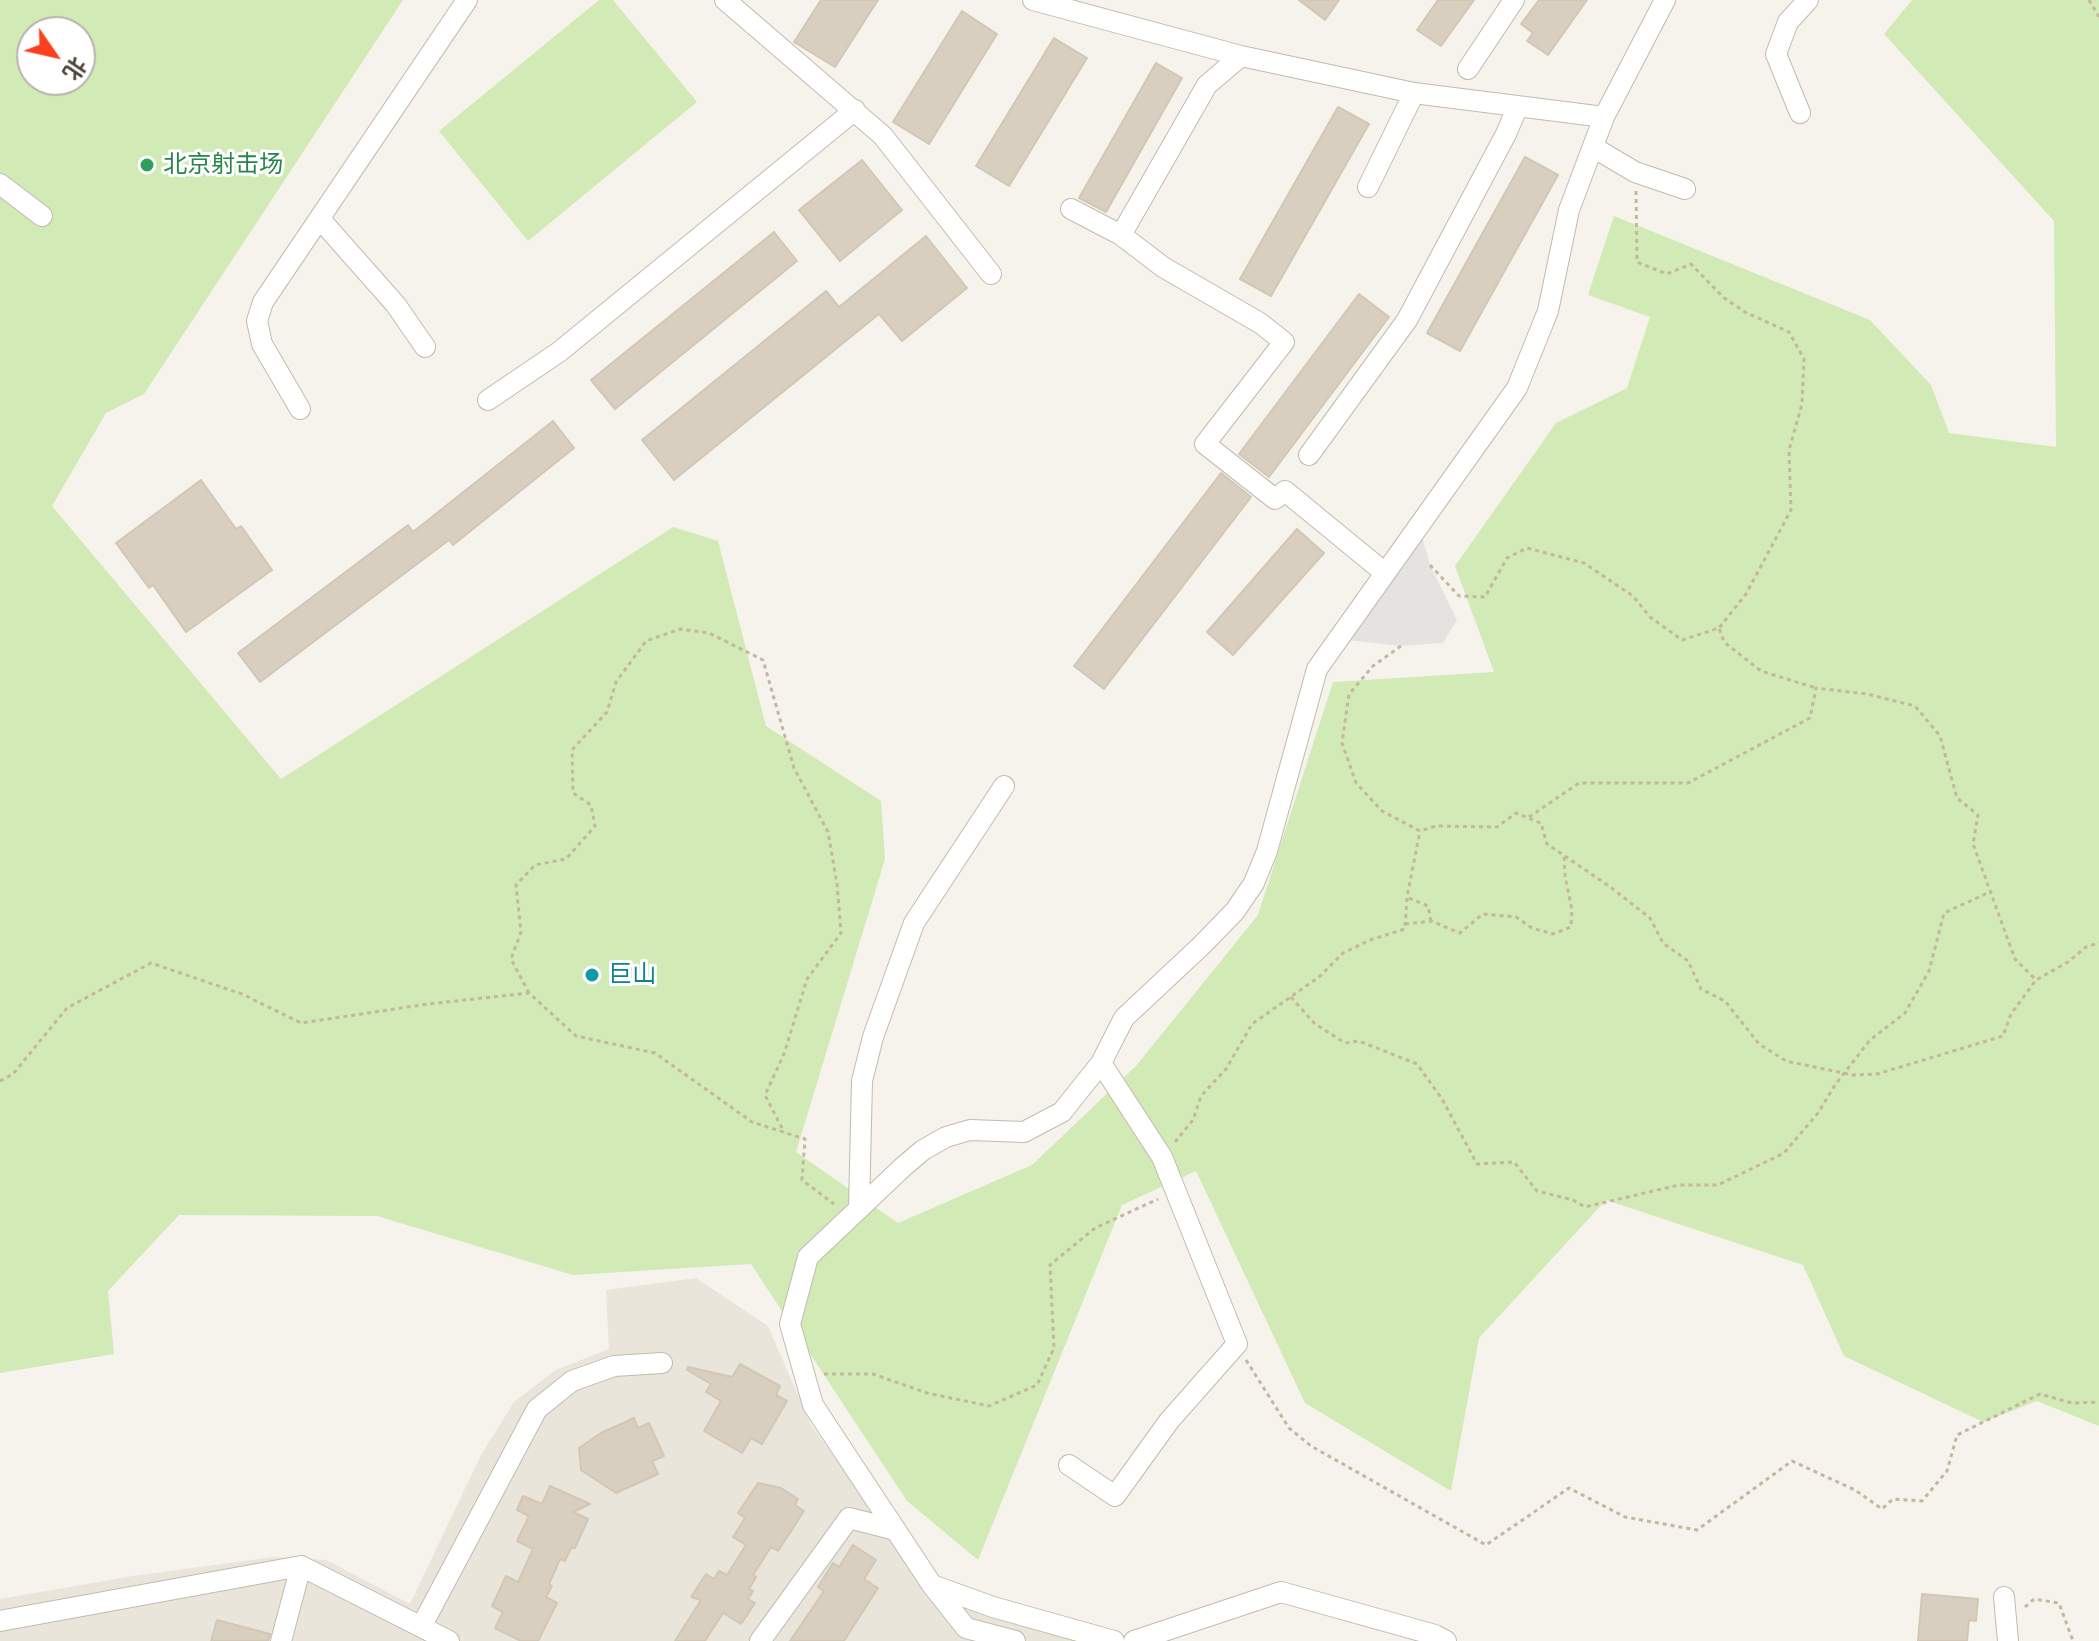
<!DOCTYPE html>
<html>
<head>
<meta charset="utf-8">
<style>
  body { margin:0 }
  #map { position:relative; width:2099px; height:1641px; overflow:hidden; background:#f6f3ec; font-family:"Fira Sans","Noto Sans SC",sans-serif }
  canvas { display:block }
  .north { position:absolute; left:16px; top:16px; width:80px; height:80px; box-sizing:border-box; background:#fff; border:2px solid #b7b4b0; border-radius:50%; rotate:124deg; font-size:22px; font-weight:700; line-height:32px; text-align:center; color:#4b4439 }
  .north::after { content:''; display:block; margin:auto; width:28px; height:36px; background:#fc3f1d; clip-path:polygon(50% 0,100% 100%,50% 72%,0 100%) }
</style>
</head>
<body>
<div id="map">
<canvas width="2099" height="1641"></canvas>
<div class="north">北</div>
</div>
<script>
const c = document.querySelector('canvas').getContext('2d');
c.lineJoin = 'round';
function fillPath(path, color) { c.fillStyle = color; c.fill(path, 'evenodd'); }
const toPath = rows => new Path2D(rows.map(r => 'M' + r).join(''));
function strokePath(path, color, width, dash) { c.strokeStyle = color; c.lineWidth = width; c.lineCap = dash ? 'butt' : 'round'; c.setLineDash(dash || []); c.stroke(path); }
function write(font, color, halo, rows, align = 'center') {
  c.font = font + ' "Fira Sans","Noto Sans SC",sans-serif'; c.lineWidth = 6; c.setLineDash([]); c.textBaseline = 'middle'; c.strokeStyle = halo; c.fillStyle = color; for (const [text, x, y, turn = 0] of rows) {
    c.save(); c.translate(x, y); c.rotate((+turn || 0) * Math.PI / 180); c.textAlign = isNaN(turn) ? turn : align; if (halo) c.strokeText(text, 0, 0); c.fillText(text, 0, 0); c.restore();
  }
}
fillPath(toPath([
  [696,1278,768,1326,811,1425,877,1516,937,1582,1083,1641,0,1641,0,1599,133,1576,274,1557,326,1560,410,1604,481,1455,514,1402,556,1370,609,1349,606,1290]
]), '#eae5da');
fillPath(toPath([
  [0,0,403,0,144,394,106,413,52,506,281,779,673,527,718,541,766,726,881,801,885,859,796,1152,898,1223,1032,1165,1136,1066,1258,915,1333,682,1494,672,1455,566,1556,423,1627,388,1650,317,1588,295,1614,216,1870,320,1931,385,1949,433,2056,447,2054,221,1884,34,1912,0,2099,0,2099,1426,2037,1401,1983,1422,1844,1356,1803,1265,1606,1200,1479,1338,1451,1491,1305,1403,1196,1171,1122,1205,978,1560,907,1501,751,1264,573,1275,377,1216,179,1215,108,1291,114,1354,0,1373],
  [32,32,80,32,80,80,32,80],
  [599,0,613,0,697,102,528,241,439,131]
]), '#d2eab5');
fillPath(toPath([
  [1419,525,1430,565,1457,620,1443,643,1401,646,1338,639]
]), '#e5e3e0');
const building = toPath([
  [821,0,878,0,835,67,794,42,821,0],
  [1299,0,1339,0,1325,20,1299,0],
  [1438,0,1474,0,1441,46,1417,30,1438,0],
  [1539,0,1587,0,1548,55,1527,41,1533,33,1521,24,1539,0],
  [962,11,997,34,929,144,893,122,962,11],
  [1054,38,1087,58,1009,186,976,166,1054,38],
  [1156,63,1182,78,1106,212,1079,198,1156,63],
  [1338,107,1369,124,1271,296,1240,279,1338,107],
  [1525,157,1558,175,1460,351,1427,333,1525,157],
  [862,160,902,210,840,261,799,210,862,160],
  [774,232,797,261,615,409,591,380,774,232],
  [926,236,967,288,902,341,879,314,674,480,642,440,826,291,839,307,926,236],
  [1359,294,1389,317,1269,477,1239,454,1359,294],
  [553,421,574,448,453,545,449,540,260,682,238,653,408,525,413,532,553,421],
  [1221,473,1251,497,1104,689,1074,666,1221,473],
  [201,480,236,529,241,526,272,570,186,632,153,585,149,588,116,543,201,480],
  [1297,529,1324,553,1233,655,1207,632,1297,529],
  [740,1364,780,1386,776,1395,787,1401,762,1444,751,1438,742,1453,704,1431,721,1401,706,1392,711,1384,687,1370,688,1367,732,1377,740,1364],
  [634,1418,638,1428,649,1423,664,1456,652,1461,658,1474,616,1493,581,1470,579,1448,601,1433,634,1418],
  [758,1483,781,1488,798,1499,795,1505,804,1511,778,1551,771,1547,753,1575,756,1577,749,1589,753,1591,748,1599,755,1603,741,1624,723,1613,705,1641,675,1641,701,1600,691,1597,706,1574,714,1579,719,1571,727,1575,746,1545,733,1537,745,1518,738,1513,758,1483],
  [550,1486,590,1504,573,1512,588,1519,575,1548,571,1548,565,1561,560,1559,549,1584,552,1586,546,1597,557,1603,538,1641,521,1641,495,1628,503,1612,492,1606,506,1576,518,1582,533,1549,517,1541,529,1516,517,1510,523,1496,542,1504,550,1486],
  [853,1545,876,1560,864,1579,878,1588,844,1641,790,1641,824,1591,818,1587,833,1563,839,1567,853,1545],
  [1922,1594,1978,1599,1976,1621,1969,1620,1967,1641,1918,1641,1922,1594],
  [217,1620,270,1634,268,1641,211,1641,217,1620]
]);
fillPath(building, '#d8cfc1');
strokePath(building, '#d3c7b4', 2);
const minor = toPath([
  [725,0,883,136,991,274],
  [1033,0,1241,56,1414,93,1604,117],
  [1468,69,1514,0],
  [1800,113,1776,54,1788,22,1808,0],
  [1593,147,1635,172,1685,189],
  [0,184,42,216],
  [1368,187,1414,93],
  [1071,209,1121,235,1163,267,1260,323,1284,342,1205,444,1275,499,1285,491,1385,573],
  [320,219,396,305,425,347],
  [1121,235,1207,85,1241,56],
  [488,400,559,352,855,110],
  [300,409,262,344,257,321,263,302,467,0],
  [1309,455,1407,320,1506,134,1517,108],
  [859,1207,862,1081,873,1037,914,923,1004,786],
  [1069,1465,1115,1496,1169,1421,1237,1344,1162,1157,1101,1063],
  [932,1585,966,1628,1015,1641],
  [2004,1597,2008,1641],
  [0,1621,301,1566,449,1641],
  [421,1627,537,1409,572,1381,614,1366,662,1363],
  [281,1641,301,1566],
  [760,1641,849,1518,896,1530],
  [1114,1641,993,1607,932,1585,813,1405,790,1324,808,1257,903,1167,923,1150,946,1137,970,1130,1024,1132,1062,1112,1101,1063,1124,1018,1202,945,1235,911,1254,883,1267,851,1317,669,1517,388,1548,311,1569,210,1604,117,1665,0],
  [1134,1641,1281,1592,1435,1635,1446,1641]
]);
strokePath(minor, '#c2bbae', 22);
strokePath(toPath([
  [2089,0,2099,17],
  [1636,191,1637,262,1667,274,1691,264,1723,297,1745,312,1789,332,1804,359,1802,404,1789,450,1791,510,1746,594,1719,628],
  [1430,565,1459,596,1485,597,1507,558,1527,548,1584,563,1633,596,1650,617,1682,640,1719,628,1724,642,1761,671,1816,688],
  [1401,646,1373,666,1349,694,1342,743,1356,783,1382,811,1420,831,1436,826,1497,827,1516,813,1541,823,1547,844,1609,886,1650,918,1663,943,1688,961,1701,989,1725,1001,1759,1044,1786,1061,1853,1075,1877,1074,2003,1036,2011,1014,2036,980,2068,962,2086,947,2099,943],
  [1529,817,1579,783,1688,783,1810,718,1816,688,1867,694,1915,706,1940,736,1957,798,1978,815,1973,844,2015,959,2036,980],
  [1409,898,1428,906,1431,921],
  [1405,924,1431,921,1460,933,1483,914,1516,917,1532,928,1553,934,1571,927,1572,910,1565,876,1564,854],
  [529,993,511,959,521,932,516,885,535,865,566,859,595,826,591,805,573,793,572,750,607,712,616,682,646,641,680,629,709,633,763,660,794,768,828,832,837,884,841,933,807,979,784,1054,765,1095,784,1132],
  [1291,997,1315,1024,1345,1043,1359,1041,1417,1064,1442,1099,1477,1164,1514,1162,1537,1191,1573,1200,1585,1207,1679,1185,1718,1185,1784,1153,1818,1113,1835,1085,1870,1040,1905,1013,1929,971,1944,913,1992,891],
  [0,1081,13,1074,67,1008,151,963,242,994,301,1023,428,1004,529,993,576,1036,655,1053,752,1122,805,1139,802,1180,834,1204],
  [1175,1142,1193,1120,1201,1096,1226,1069,1252,1024,1319,977,1343,953,1370,940,1405,929,1407,897,1420,831],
  [1246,1360,1289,1428,1311,1446,1486,1545,1569,1488,1625,1517,1697,1530,1792,1461,1855,1490,1882,1509,1893,1499,1922,1501,1947,1471,1957,1435,2040,1394,2072,1403,2099,1402],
  [824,1374,873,1374,927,1393,989,1406,1037,1385,1054,1348,1050,1265,1095,1228,1158,1199],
  [2025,1607,2034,1599,2059,1603,2073,1641]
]), '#c4b79f', 3, [4, 4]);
strokePath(minor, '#fff', 20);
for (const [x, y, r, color] of [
  [147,165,8,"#2e9e5b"],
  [592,975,8,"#0f9aa8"]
]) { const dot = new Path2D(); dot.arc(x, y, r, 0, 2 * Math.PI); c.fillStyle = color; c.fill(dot); strokePath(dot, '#fff', 3); }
write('24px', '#27864d', '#fff', [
  ["北京射击场",163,165]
], 'left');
write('24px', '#0d838f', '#fff', [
  ["巨山",608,975]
], 'left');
</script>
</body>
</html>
